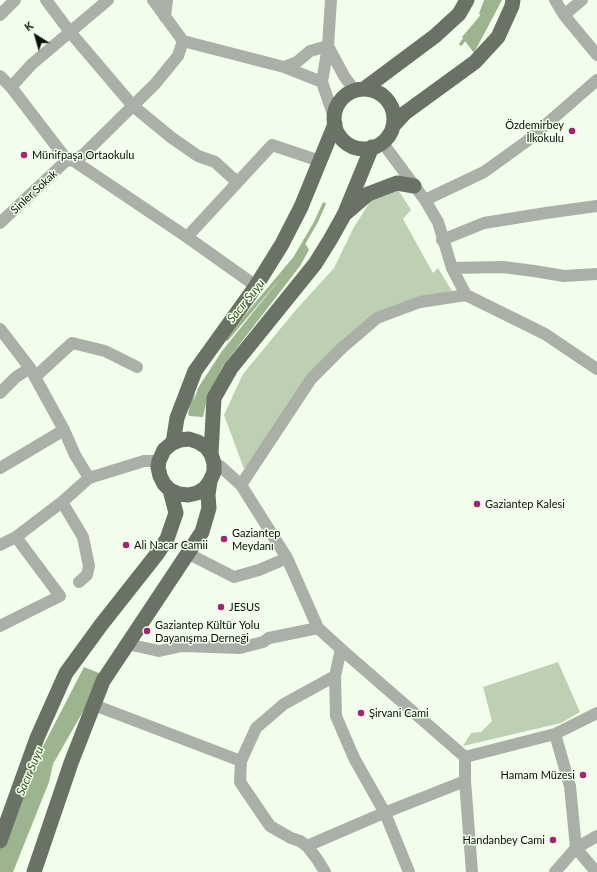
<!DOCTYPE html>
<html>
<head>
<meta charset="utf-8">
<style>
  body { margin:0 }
  #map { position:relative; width:597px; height:872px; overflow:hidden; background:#f2feeb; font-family:Lato,sans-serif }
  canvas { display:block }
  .north { position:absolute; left:16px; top:16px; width:40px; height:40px; -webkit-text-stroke:3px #f2feeb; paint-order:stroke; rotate:323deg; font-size:11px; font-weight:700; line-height:16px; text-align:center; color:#0b0f09 }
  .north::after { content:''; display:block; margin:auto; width:14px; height:18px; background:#0b0f09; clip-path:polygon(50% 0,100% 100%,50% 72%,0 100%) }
</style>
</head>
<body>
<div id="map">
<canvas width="597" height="872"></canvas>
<div class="north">K</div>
</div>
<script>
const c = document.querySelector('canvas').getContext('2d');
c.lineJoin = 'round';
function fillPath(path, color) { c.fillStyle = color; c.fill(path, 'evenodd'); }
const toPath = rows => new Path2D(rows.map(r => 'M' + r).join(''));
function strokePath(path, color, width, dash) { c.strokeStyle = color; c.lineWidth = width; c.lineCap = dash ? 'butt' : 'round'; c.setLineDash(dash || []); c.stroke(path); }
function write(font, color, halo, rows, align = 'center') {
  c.font = font + ' Lato,sans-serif'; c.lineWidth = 3; c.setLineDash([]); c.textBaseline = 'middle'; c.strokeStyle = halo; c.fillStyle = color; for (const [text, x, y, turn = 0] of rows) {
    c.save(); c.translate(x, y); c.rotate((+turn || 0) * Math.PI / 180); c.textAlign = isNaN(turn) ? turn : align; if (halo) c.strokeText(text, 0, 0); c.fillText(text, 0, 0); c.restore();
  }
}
fillPath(toPath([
  [395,185,411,210,403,219,433,273,438,268,452,291,414,299,341,344,256,456,244,469,224,415,243,374,295,311,334,268,354,227,373,197],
  [558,662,580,712,561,723,463,746,471,733,481,732,492,721,483,687]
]), '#bed0b3');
fillPath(toPath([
  [487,0,502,0,474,53,462,37,479,17],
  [305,243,309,250,300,266,223,366,208,395,203,417,189,416,198,388,222,351,275,285],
  [84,667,104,675,53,764,49,782,13,872,0,872,0,848,38,756]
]), '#9db58e');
strokePath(toPath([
  [481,13,486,0],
  [461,44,466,37],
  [227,339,295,258,316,222,324,204],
  [190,414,193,395]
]), '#9db58e', 3.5);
strokePath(toPath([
  [46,0,70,32,133,106,172,138,198,156,215,162,237,182],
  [153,0,183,41,284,67,297,62,310,51,328,46],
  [331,0,328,46,322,82,334,117],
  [555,0,564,15,597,55],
  [0,15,15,0],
  [564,15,582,0],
  [165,17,167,0],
  [328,46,344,76,355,91],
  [284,67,322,82],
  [0,76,11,87,67,160,74,161,187,237,256,286],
  [11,87,32,64,108,0],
  [382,142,425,200,438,222,452,268,466,295,545,334,597,369],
  [74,161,84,154,155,84,178,56,183,41],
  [425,200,484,172,527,141,597,80],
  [0,223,67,160],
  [187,237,272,145,320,161],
  [442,240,484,223,546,213,597,206],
  [452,268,503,267,534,271,564,276,597,274],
  [0,329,30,368,64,430,75,455,89,478],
  [35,377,72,343,105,351,137,367],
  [0,393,16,377,30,368],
  [214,463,220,466,241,485,287,558,318,628,341,649,465,757,465,781,472,872],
  [0,468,64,430],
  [241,485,311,379,342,348,377,318,420,302,466,295],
  [62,502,83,537,89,566,87,575,79,582],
  [0,545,16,537,62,502,89,478,144,461,159,461],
  [187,553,234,577,259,570,287,558],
  [0,626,60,596,16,537],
  [127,644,159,651,182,646,240,648,263,642,269,638,318,628],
  [335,676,336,716,354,758,385,813,409,872],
  [94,705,241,761],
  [555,734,570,786,576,848,596,872],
  [465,757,555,734,597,713],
  [307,846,379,815,465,781],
  [325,872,317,859,307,846,300,841,291,838,270,826,240,782,241,761,256,728,284,704,335,676,341,649],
  [555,872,576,848,597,836]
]), '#aaafa7', 12);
strokePath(toPath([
  [364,89,435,36,459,14,467,0],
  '334 119a30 30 0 1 1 60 0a30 30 0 1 1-60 0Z',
  [393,126,405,113,475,62,498,37,512,6,513,0],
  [346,213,368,194,397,183,414,186],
  [173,443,177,418,195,371,256,286,282,244,301,207,335,124],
  [211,454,214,398,231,368,315,264,330,240,344,215,372,147],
  [0,841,37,738,66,673,101,625,157,554,167,539,176,513,170,490],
  [34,872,71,763,103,681,202,532,209,508,208,495,210,481,214,472,214,463,211,454,206,447,198,442,189,439,180,440,171,444,164,450,159,461,158,467,160,476,164,484,170,490,179,494,188,495,197,493,205,488,210,481]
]), '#697264', 15);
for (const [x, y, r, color] of [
  [572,131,4,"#a42271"],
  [24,155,4,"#a42271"],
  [477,504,4,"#a42271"],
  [224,539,4,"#a42271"],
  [126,545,4,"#a42271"],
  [221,607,4,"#a42271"],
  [147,631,4,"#a42271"],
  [361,713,4,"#a42271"],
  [583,775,4,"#a42271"],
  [553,840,4,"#a42271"]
]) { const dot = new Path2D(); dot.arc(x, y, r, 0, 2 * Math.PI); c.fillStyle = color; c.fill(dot); strokePath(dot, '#f2feeb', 1.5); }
write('11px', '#0b0f09', '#f2feeb', [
  ["Özdemirbey",564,125,"right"],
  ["İlkokulu",564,138,"right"],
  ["Münifpaşa Ortaokulu",32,155],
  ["Gaziantep Kalesi",485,504],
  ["Gaziantep",232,533],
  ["Meydanı",232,546],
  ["Ali Nacar Camii",134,545],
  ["JESUS",229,607],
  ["Gaziantep Kültür Yolu",155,625],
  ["Dayanışma Derneği",155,638],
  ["Şirvani Cami",369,713],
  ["Hamam Müzesi",575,775,"right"],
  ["Handanbey Cami",545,840,"right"]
], 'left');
write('11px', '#0b0f09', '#f2feeb', [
  ["Sinler Sokak",34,192,-43]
]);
write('italic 12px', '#35551d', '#f2feeb', [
  ["Sacır Suyu",246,301,-51],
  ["Sacır Suyu",30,771,-67]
]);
</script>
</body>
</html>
